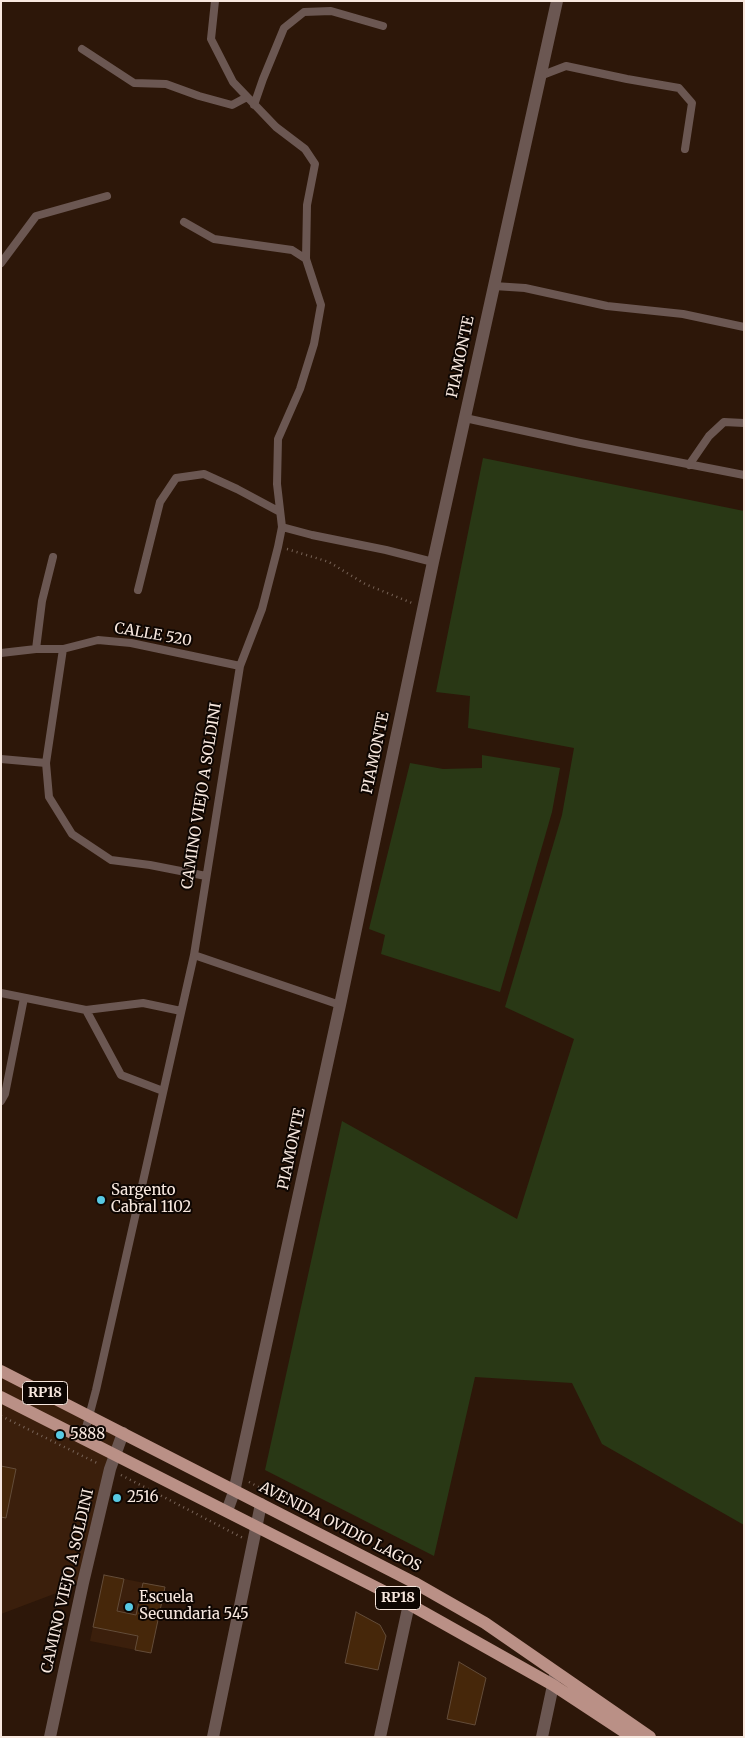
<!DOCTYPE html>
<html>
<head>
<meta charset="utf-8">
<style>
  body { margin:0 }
  #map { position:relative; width:745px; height:1738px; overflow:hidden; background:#2d1709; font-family:Merriweather,serif }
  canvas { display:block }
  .frame { position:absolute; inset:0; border:2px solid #f8e8df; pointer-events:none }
</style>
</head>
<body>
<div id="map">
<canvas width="745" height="1738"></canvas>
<div class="frame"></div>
</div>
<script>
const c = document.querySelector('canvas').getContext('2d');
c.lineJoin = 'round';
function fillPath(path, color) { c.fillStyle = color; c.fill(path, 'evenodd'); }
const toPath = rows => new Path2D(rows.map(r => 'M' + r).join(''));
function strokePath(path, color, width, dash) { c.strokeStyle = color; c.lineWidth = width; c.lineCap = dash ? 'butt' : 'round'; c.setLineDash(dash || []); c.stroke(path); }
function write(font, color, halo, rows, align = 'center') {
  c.font = font + ' Merriweather,serif'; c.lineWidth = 4; c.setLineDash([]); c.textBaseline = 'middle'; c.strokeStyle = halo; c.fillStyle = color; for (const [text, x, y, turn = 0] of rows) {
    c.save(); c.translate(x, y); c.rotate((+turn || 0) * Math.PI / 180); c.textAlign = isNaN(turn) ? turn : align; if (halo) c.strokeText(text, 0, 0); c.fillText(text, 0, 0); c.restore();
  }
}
fillPath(toPath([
  [1,1371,123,1433,83,1583,1,1614],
  [104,1575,165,1587,151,1653,90,1641]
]), '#3b1f0c');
fillPath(toPath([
  [483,458,744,511,744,1525,602,1444,572,1383,475,1377,434,1556,265,1470,342,1121,517,1219,574,1039,505,1007,562,815,574,748,468,728,470,696,436,692],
  [482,755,560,768,552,812,500,992,381,954,385,935,369,929,410,763,443,769,482,768]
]), '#293815');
const building = toPath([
  [1,1466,16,1469,6,1518,1,1517,1,1466],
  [104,1575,124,1579,117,1611,136,1615,143,1583,165,1587,151,1653,135,1650,138,1636,93,1627,104,1575],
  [356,1612,380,1625,386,1636,378,1670,345,1663,356,1612],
  [459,1662,486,1678,475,1725,447,1719,459,1662]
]);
fillPath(building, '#46270a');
strokePath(building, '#634c39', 1);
strokePath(toPath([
  [287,549,329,562,365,584,412,603],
  [1,1416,99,1464],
  [121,1475,243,1538],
  [249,1482,303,1510]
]), '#786458', 2.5, [1, 4]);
strokePath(toPath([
  [82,49,134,83,166,84,199,96,232,105,247,97],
  [540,76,566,66,627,79,679,88,692,103,685,149],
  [254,105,263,79,284,28,304,12,331,11,383,26],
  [184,222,214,239,292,250,306,259],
  [1,263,36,216,107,196],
  [494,286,525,288,607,306,683,314,744,327],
  [465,418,580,443,744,475],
  [689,465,709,436,724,422,744,423],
  [282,527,312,535,386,550,433,562],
  [138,590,160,502,176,478,204,474,237,489,280,512],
  [36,649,42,601,53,557],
  [63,649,46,763,49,797,72,834,111,860,150,865,206,876],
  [1,653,36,649,63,649,98,640,131,643,240,666],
  [1,759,46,763],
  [194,955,340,1005],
  [1,993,86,1010,121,1075,163,1091],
  [86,1010,143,1003,181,1011],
  [1,1101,5,1094,24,998],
  [83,1439,96,1390,194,955,240,666,262,609,278,547,282,527,277,484,278,439,300,389,314,344,321,305,306,259,307,205,315,164,305,149,276,127,233,82,211,39,215,1]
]), '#6b5752', 8);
strokePath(toPath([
  [227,1511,234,1492,340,1005,433,562,557,1],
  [50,1737,83,1583,110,1469,123,1433],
  [213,1737,261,1504],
  [380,1737,409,1604,415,1583],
  [542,1737,555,1676]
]), '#6b5752', 12);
strokePath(toPath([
  [1,1371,415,1583,485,1623,650,1737],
  [1,1397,409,1604,553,1685,632,1737]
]), '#ba9086', 12);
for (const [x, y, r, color] of [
  [101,1200,5,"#58c9e3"],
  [60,1435,5,"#58c9e3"],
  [117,1498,5,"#58c9e3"],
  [129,1607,5,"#58c9e3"]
]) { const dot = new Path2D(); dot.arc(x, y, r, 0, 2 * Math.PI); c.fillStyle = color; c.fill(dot); strokePath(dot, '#0e0602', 2); }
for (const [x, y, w] of [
  [45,1393,45],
  [398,1598,45]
]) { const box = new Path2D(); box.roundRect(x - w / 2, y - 11.5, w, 23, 4); c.fillStyle = '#0e0602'; c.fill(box); strokePath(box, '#f8e8df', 1); }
write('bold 14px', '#f8e8df', null, [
  ["RP18",45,1393],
  ["RP18",398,1598]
]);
write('15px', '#f8e8df', '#0e0602', [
  ["PIAMONTE",461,357,-78],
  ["CALLE 520",153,635,10],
  ["PIAMONTE",376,753,-78],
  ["CAMINO VIEJO A SOLDINI",202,796,-81],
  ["PIAMONTE",292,1149,-78],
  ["AVENIDA OVIDIO LAGOS",340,1527,27],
  ["CAMINO VIEJO A SOLDINI",68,1581,-77]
]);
write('15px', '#f8e8df', '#0e0602', [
  ["Sargento",111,1191],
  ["Cabral 1102",111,1208],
  ["5888",70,1435],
  ["2516",127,1498],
  ["Escuela",139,1598],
  ["Secundaria 545",139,1615]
], 'left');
</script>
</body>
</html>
